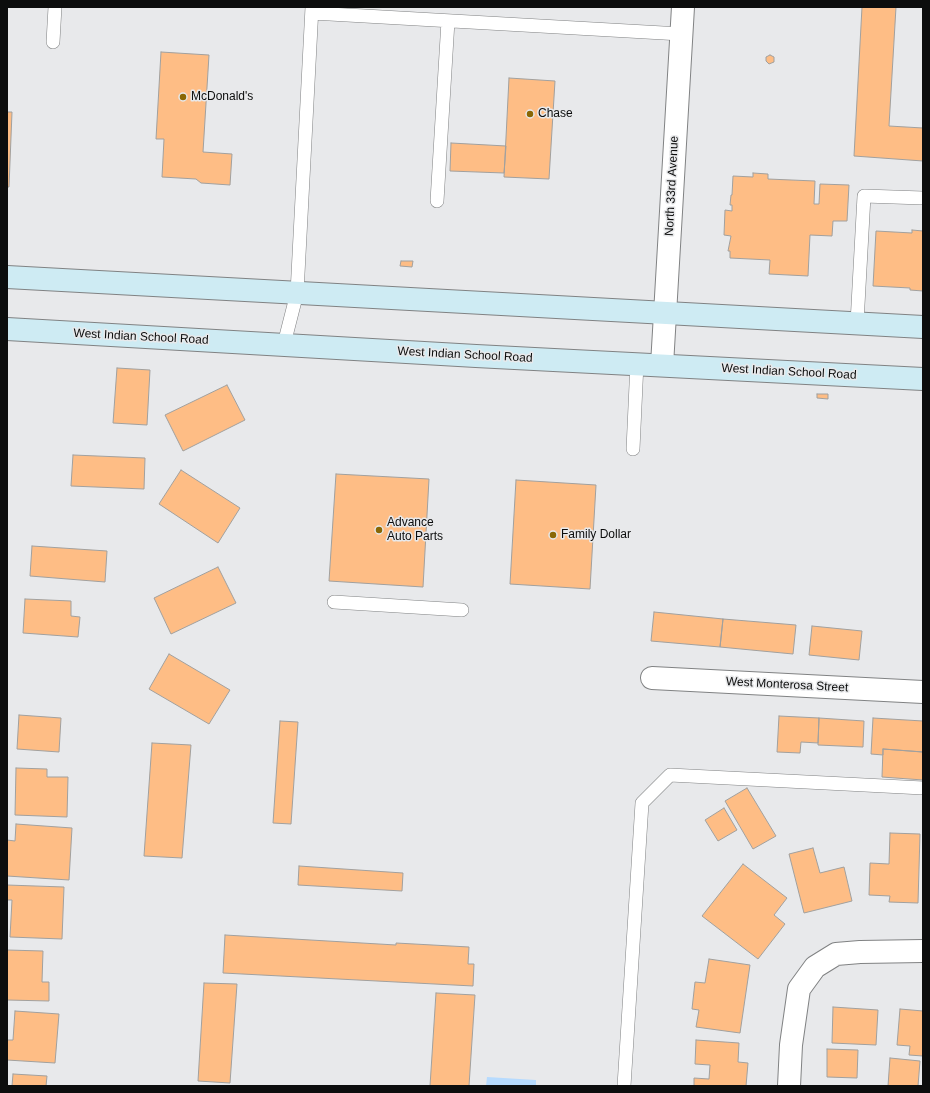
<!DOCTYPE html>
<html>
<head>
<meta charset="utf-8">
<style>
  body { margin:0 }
  #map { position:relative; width:930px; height:1093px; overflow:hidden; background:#e8e9eb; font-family:Helvetica,sans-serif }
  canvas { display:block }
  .frame { position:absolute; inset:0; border:8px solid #0c0d0d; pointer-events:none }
</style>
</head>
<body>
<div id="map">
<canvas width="930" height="1093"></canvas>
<div class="frame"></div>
</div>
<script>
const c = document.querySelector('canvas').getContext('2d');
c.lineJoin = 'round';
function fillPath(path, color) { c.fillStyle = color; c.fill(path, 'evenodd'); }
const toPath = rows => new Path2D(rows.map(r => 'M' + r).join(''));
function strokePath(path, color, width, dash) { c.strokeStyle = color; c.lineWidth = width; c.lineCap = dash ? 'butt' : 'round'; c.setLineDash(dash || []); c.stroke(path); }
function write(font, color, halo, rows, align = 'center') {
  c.font = font + ' Helvetica,sans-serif'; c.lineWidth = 3; c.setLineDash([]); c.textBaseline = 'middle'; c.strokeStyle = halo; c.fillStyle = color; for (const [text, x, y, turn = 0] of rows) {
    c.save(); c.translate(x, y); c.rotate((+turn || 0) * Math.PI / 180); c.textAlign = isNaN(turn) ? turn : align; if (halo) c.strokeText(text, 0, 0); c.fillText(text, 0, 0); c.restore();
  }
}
fillPath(toPath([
  [487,1077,536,1080,536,1086,486,1086]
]), '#b7dbfe');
const building = toPath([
  [862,7,896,7,889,126,923,128,923,161,854,156,862,7],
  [161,52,209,55,203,152,232,154,230,185,201,183,196,179,162,177,164,139,156,139,161,52],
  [770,55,774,57,774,62,769,64,766,61,766,57,770,55],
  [509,78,555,81,549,179,504,177,509,78],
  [7,112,12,112,9,187,7,187,7,112],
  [451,143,506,146,504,173,450,171,451,143],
  [753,173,768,174,768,179,815,181,814,204,819,204,820,184,849,185,847,221,833,221,832,236,810,235,808,276,769,274,770,260,730,258,730,251,728,251,731,236,724,235,725,210,732,211,732,205,730,205,731,195,732,195,733,176,753,177,753,173],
  [912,230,923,231,923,291,910,290,910,288,873,286,876,231,912,233,912,230],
  [401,261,413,261,412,267,400,266,401,261],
  [117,368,150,370,147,425,113,423,117,368],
  [227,385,245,420,183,451,165,415,227,385],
  [817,394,828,394,828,399,817,398,817,394],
  [73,455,145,458,144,489,71,486,73,455],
  [181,470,240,508,218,543,159,504,181,470],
  [336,474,429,479,423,587,329,581,336,474],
  [516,480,596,485,590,589,510,584,516,480],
  [32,546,107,551,105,582,30,576,32,546],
  [218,567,236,603,171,634,154,598,218,567],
  [25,599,71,601,71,616,80,617,78,637,23,633,25,599],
  [654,612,723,619,720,647,651,641,654,612],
  [723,619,796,625,793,654,720,647,723,619],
  [812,626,862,631,859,660,809,655,812,626],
  [169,654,230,690,209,724,149,689,169,654],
  [19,715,61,718,59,752,17,749,19,715],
  [779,716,819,718,818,743,801,742,800,753,777,752,779,716],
  [819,718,864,721,863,747,818,745,819,718],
  [873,718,923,721,923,752,883,749,883,755,871,754,873,718],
  [280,721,298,722,291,824,273,823,280,721],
  [152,743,191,745,182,858,144,856,152,743],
  [883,749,923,752,923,780,882,777,883,749],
  [16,768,47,769,47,777,68,777,67,817,15,815,16,768],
  [747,788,776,836,753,849,725,801,747,788],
  [724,808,737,830,718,841,705,820,724,808],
  [16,824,72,828,69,880,7,876,7,840,15,841,16,824],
  [890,833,920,834,918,903,889,902,890,896,869,895,870,863,889,864,890,833],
  [813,848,820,873,844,867,852,901,804,913,789,854,813,848],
  [743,864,787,898,774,915,785,924,758,959,702,916,743,864],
  [299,866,403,873,402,891,298,885,299,866],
  [7,885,64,887,62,939,10,937,12,900,7,900,7,885],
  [225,935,396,945,396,943,469,947,468,964,474,964,473,986,223,973,225,935],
  [7,950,43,951,42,982,49,982,49,1001,7,1000,7,950],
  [709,959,750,965,740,1033,696,1027,699,1010,692,1009,695,982,705,983,709,959],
  [204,983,237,984,230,1083,198,1081,204,983],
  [436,993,475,995,469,1086,430,1086,436,993],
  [833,1007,878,1010,876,1045,832,1043,833,1007],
  [900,1009,923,1011,923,1056,909,1055,910,1046,897,1045,900,1009],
  [15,1011,59,1014,55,1063,7,1060,7,1040,13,1040,15,1011],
  [696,1040,739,1043,738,1062,748,1063,746,1086,694,1086,694,1078,709,1079,710,1065,695,1064,696,1040],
  [827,1049,858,1050,857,1078,827,1077,827,1049],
  [890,1058,920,1061,918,1086,888,1086,890,1058],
  [13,1074,47,1076,46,1086,12,1086,13,1074]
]);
fillPath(building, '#febd85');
strokePath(building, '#a1a09e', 1);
const service = toPath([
  [312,13,681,34],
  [53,42,55,7],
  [437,201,448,21],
  [857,323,864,196,923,198],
  [284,344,297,293,312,7],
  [633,449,637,363],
  [334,602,462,610],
  [624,1086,642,803,670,775,923,788]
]);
const minor = toPath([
  [662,365,683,7],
  [652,678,923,692],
  [789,1086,791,1045,799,989,815,967,836,954,860,952,923,951]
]);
const secondary = toPath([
  [7,277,923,327],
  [7,329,476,356,923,379]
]);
strokePath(service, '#808283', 14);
strokePath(minor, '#808283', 24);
strokePath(secondary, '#808283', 24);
strokePath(service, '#fff', 13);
strokePath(minor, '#fff', 22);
strokePath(secondary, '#ceebf3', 22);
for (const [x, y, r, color] of [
  [183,97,4,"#896705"],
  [530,114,4,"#896705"],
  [379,530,4,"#896705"],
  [553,535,4,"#896705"]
]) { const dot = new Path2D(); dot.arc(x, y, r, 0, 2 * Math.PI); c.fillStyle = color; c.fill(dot); strokePath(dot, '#e8e9eb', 1.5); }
write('12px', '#0c0d0d', '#e8e9eb', [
  ["McDonald's",191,97],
  ["Chase",538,114],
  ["Advance",387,523],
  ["Auto Parts",387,537],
  ["Family Dollar",561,535]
], 'left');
write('12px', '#0c0d0d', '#e8e9eb', [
  ["North 33rd Avenue",672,186,-87],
  ["West Indian School Road",141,337,3],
  ["West Indian School Road",465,355,3],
  ["West Indian School Road",789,372,3],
  ["West Monterosa Street",787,685,3]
]);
</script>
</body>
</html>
